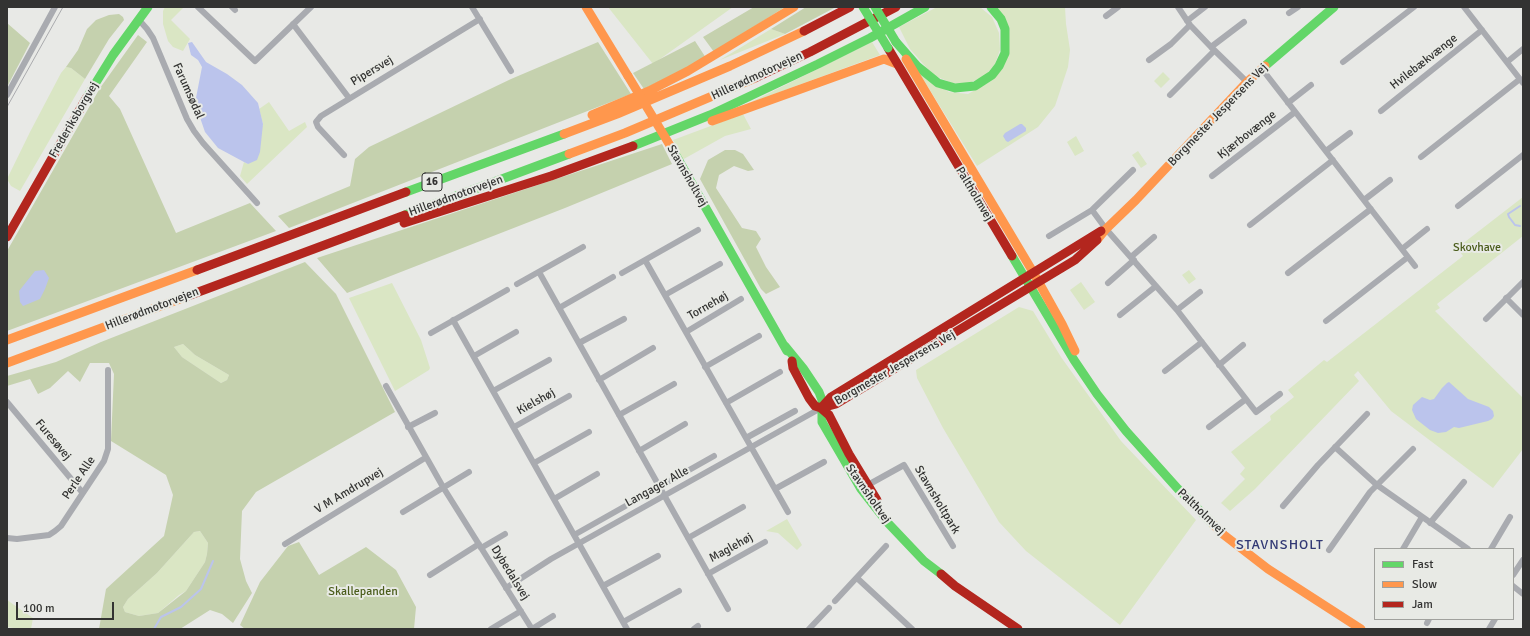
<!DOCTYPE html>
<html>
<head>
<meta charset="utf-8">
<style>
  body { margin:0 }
  #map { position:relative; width:1530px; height:636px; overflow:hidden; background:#e8e9e6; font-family:Signika,sans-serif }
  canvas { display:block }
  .frame { position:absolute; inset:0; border:8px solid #333332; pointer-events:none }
  .legend { position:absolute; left:1374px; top:548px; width:140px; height:72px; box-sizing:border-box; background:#e8eae5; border:1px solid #a0a19d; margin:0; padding:5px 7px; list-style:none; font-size:12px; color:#333332 }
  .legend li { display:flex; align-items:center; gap:8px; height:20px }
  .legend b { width:20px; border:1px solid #a0a19d }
  .scale { position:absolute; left:16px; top:602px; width:98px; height:18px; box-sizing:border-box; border:2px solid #333332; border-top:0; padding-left:5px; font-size:12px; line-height:14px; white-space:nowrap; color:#333332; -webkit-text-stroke:3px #e8eae5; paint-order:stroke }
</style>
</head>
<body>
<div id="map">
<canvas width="1530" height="636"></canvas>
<div class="frame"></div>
<ul class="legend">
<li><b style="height:5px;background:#63d668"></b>Fast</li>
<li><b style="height:5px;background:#ff974d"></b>Slow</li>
<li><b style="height:5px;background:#b3261e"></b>Jam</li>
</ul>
<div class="scale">100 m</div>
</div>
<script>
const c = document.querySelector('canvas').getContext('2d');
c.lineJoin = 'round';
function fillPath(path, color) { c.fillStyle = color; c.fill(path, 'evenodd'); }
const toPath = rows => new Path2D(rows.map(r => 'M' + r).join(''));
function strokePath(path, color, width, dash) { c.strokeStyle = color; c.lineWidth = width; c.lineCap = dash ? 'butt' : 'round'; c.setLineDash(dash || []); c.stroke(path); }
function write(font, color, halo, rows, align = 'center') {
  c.font = font + ' Signika,sans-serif'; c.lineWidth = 4; c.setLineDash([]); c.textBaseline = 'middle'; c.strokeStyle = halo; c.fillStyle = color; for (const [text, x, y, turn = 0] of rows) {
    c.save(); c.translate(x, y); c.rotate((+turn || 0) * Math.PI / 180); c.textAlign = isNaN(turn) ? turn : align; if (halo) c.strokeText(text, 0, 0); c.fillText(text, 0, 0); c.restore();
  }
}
fillPath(toPath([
  [165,7,184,7,171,20,190,39,183,51,173,47,168,41,163,24,163,11],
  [608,7,733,7,653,64],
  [937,7,980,7,992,17,999,33,1000,50,995,64,985,76,967,84,952,83,933,75,910,49,899,27],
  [996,7,1065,7,1066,24,1070,50,1068,67,1055,106,1038,127,977,166,920,74,949,92,968,94,991,81,1008,48],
  [771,29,785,34,720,60],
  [872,42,880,55,747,104],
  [66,67,71,68,85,79,20,191,11,186,7,179,30,132,61,73],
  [1163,72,1170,79,1161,88,1154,81],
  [269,102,289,131,305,122,307,127,247,184,240,176,244,162,248,164,263,124,259,109],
  [743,114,751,129,725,136,682,160,679,150,673,140],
  [1076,136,1084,151,1075,156,1067,142],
  [1138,151,1147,164,1141,168,1132,155],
  [1523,197,1523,236,1437,304,1440,308,1435,311,1523,398,1523,449,1493,488,1391,411,1358,371,1354,375,1359,381,1255,489,1230,511,1221,503,1245,479,1240,474,1245,468,1231,452,1271,420,1270,416,1294,397,1288,390,1324,360,1327,362,1463,256,1457,248],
  [1189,270,1196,279,1189,284,1182,275],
  [1081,282,1095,302,1084,310,1070,290],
  [392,283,421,340,430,368,429,370,395,391,349,298],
  [1019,307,1033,311,1061,357,1121,441,1196,520,1120,625,1026,551,999,522,943,428,917,378,916,370],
  [183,344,195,355,229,375,227,380,221,383,182,357,174,347],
  [787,519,802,545,797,550,778,533,766,531],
  [200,531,208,543,207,554,205,562,186,591,179,595,158,613,139,616,125,612,123,607,128,599,157,573,194,532],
  [7,600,33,618,31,629,20,629,7,627]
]), '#dae6c4');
fillPath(toPath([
  [754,7,785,7,714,52,703,37],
  [806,7,836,7,785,34,771,29],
  [119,14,123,17,124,20,109,39,85,79,71,68,66,67,78,50,87,29,96,20,109,15],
  [7,23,30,43,7,87],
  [138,35,147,42,109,96,120,109,176,233,250,203,276,231,7,331,7,251,100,88],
  [695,41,706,58,644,89,633,73],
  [598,42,631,94,289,228,278,216,350,186,355,159,369,147,511,79],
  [662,144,672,164,565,208,347,293,317,258],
  [725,150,735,150,743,154,754,170,748,171,734,166,719,175,716,188,742,228,756,231,761,239,756,247,766,267,780,287,766,294,761,289,700,179,708,160],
  [305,262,336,294,395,412,256,492,242,511,240,559,246,581,252,593,233,623,222,614,210,610,180,629,99,629,106,589,164,536,173,495,166,475,111,441,114,374,109,363,90,363,80,382,68,371,50,388,38,394,30,379,7,386,7,376,56,362,101,342],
  [183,344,195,355,229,375,227,380,221,383,182,357,174,347],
  [200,531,208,543,207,554,205,562,186,591,158,613,139,616,125,612,123,607,128,599,157,573,194,532],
  [299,542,319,575,366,547,396,570,416,607,414,629,245,629,240,625,260,582,288,546]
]), '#c5d1ae');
fillPath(toPath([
  [192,42,206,62,227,74,242,85,258,103,263,124,260,152,257,160,248,164,244,162,218,148,205,132,195,103,202,67,198,60,191,55,188,43],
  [1020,124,1022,124,1026,128,1026,131,1008,142,1006,141,1003,136,1005,133],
  [44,270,49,278,45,289,40,299,23,306,20,302,19,291,35,271],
  [1449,382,1468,399,1489,407,1493,411,1494,416,1492,419,1488,421,1459,428,1454,427,1446,432,1438,433,1430,430,1416,419,1412,410,1413,405,1422,397,1430,400,1434,399,1442,388,1447,383]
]), '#bbc4ec');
strokePath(toPath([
  [1520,206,1508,214,1509,217,1515,225,1520,226],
  [154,629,161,617,181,607,201,589,213,561]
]), '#bbc4ec', 2);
strokePath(toPath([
  [198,7,255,61,311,7],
  [232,7,235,10],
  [472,7,511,71],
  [1178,7,1190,25,1211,47,1247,82],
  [1464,7,1523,83],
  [1289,13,1298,7],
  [1106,16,1118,7],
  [139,20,147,29,153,38,187,119,194,131,203,143,257,203],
  [1187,21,1205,7],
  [293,24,349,98],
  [1211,47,1244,22],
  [1149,60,1171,44,1190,25],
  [1343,62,1414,7],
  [1507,62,1523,49],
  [1262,69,1415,266],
  [7,95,55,7],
  [1170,95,1214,51],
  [1288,103,1311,85],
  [1381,111,1482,30],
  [1326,151,1350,133],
  [344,155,318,127,316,122,321,116,480,19],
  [1421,157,1520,79],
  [1212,176,1295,112],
  [1364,200,1390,180],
  [1458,206,1523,155],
  [1092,210,1106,229,1177,310,1256,412,1280,394],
  [1250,225,1333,160],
  [1049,236,1092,210,1133,170],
  [1402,249,1427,229],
  [1131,257,1154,237],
  [645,260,788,512],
  [539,272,728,609],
  [622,273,698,230],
  [1288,273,1371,209],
  [1108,283,1134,260],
  [517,284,583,247],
  [665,295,720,264],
  [1506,298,1523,315],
  [559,308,613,277],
  [1177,310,1200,292],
  [1120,315,1156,286],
  [1486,319,1523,282],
  [453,320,627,629],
  [1326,321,1408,257],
  [686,332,741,299],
  [431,333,507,290],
  [579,343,624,319],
  [474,356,516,332],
  [1219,365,1243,345],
  [705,367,759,336],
  [1165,371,1202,342],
  [599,380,653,348],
  [386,386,443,487,532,629],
  [493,391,549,360],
  [7,402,82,492],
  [726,403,780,372],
  [619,415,674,384],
  [408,427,435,413],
  [514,427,569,396],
  [1209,427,1246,399],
  [746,438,795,411],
  [1335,447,1377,485,1468,549],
  [639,451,685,424],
  [534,463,589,432],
  [866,486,904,465,953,546],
  [659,487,714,456],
  [775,489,824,462],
  [554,499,597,474],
  [1283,506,1318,465,1367,414],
  [403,512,469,472],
  [1430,523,1464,482],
  [574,535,629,504],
  [7,538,17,539,49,535,55,531,61,526,104,461,108,449,108,370],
  [688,538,743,507],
  [285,544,425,458],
  [481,548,505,534],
  [1403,549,1422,517],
  [1491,549,1510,517],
  [1329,550,1370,492,1413,449],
  [708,574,765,542],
  [430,575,479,544],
  [1513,575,1523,560],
  [857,578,912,629],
  [603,586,658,556],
  [1513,586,1523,594],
  [506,588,551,559,821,408],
  [835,601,886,546],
  [623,622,679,591],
  [1427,623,1429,619],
  [491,629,521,611],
  [532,629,553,616],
  [694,629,698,626],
  [809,629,829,608],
  [1489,629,1495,619]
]), '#a9abb0', 6);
strokePath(toPath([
  [896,42,917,66,938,83,955,88,975,86,992,75,999,66,1005,53,1005,29,1001,19,991,7],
  [1265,66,1334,7],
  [87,97,113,55,148,7],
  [633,146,710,115,818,64,870,38,925,7],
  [674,152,787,351],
  [406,192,564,134],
  [405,215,569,154],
  [1012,256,1074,360,1097,394,1126,431,1178,489,1213,524],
  [785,346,803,368,819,392,822,400,822,422,861,489,887,522,924,561,941,574]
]), '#63d668', 9);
strokePath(toPath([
  [586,7,628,76],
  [906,59,1033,272,1062,324,1075,351],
  [592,115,649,91,688,71,794,7],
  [712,121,884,59,897,64],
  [564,134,617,114,730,66,804,31],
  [569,154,625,133,755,78],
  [1097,240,1106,229,1136,200,1247,82,1265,66],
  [7,340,197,270],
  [7,363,185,297],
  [1213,524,1224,535,1268,569,1361,629]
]), '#ff974d', 9);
strokePath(toPath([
  [804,31,850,7],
  [888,48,1012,256],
  [755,78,810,52,896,7],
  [404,223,551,176,633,146],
  [7,237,87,97],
  [197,270,406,192],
  [185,297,405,215],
  [792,361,793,368,809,398,815,406,821,408,829,415,849,454,877,500],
  [821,408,836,404,1075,260,1097,240],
  [821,408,831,397,1101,231],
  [941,574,955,586,1018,629]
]), '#b3261e', 9);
strokePath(toPath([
  [7,107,63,7]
]), '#a9aaad', 1);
strokePath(toPath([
  [863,7,888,48],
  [875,7,896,42]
]), '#63d668', 9);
strokePath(toPath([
  [628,76,674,152]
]), '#ff974d', 9);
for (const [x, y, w] of [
  [432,182,20]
]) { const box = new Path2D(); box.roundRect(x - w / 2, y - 9, w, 18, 3); c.fillStyle = '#e8eae5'; c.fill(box); strokePath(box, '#333332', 1); }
write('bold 11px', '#333332', null, [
  ["16",432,182]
]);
write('12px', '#333332', '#e8eae5', [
  ["Hvilebækvænge",1424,62,-38],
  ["Pipersvej",372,71,-31],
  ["Hillerødmotorvejen",757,76,-25],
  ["Farumsødal",188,91,66],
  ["Borgmester Jespersens Vej",1218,115,-46],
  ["Frederiksborgvej",74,120,-60],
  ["Kjærbovænge",1247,135,-38],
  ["Stavnsholtvej",687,176,60],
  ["Paltholmvej",974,194,59],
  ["Hillerødmotorvejen",456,196,-20],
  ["Tornehøj",708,306,-30],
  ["Hillerødmotorvejen",152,309,-21],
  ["Borgmester Jespersens Vej",895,368,-30],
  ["Kielshøj",536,402,-29],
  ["Furesøvej",53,440,50],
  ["Perle Alle",79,478,-56],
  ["Langager Alle",657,487,-29],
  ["V M Amdrupvej",349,491,-31],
  ["Stavnsholtvej",868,494,55],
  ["Stavnsholtpark",937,500,59],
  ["Paltholmvej",1201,512,44],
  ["Maglehøj",731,548,-29],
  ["Dybedalsvej",510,573,58]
]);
write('12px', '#4b5d1c', '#e8eae5', [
  ["Skovhave",1477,248],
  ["Skallepanden",363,592]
]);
c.letterSpacing = '1px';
write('14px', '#323974', '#e8eae5', [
  ["STAVNSHOLT",1280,545]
]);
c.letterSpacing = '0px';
</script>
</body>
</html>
